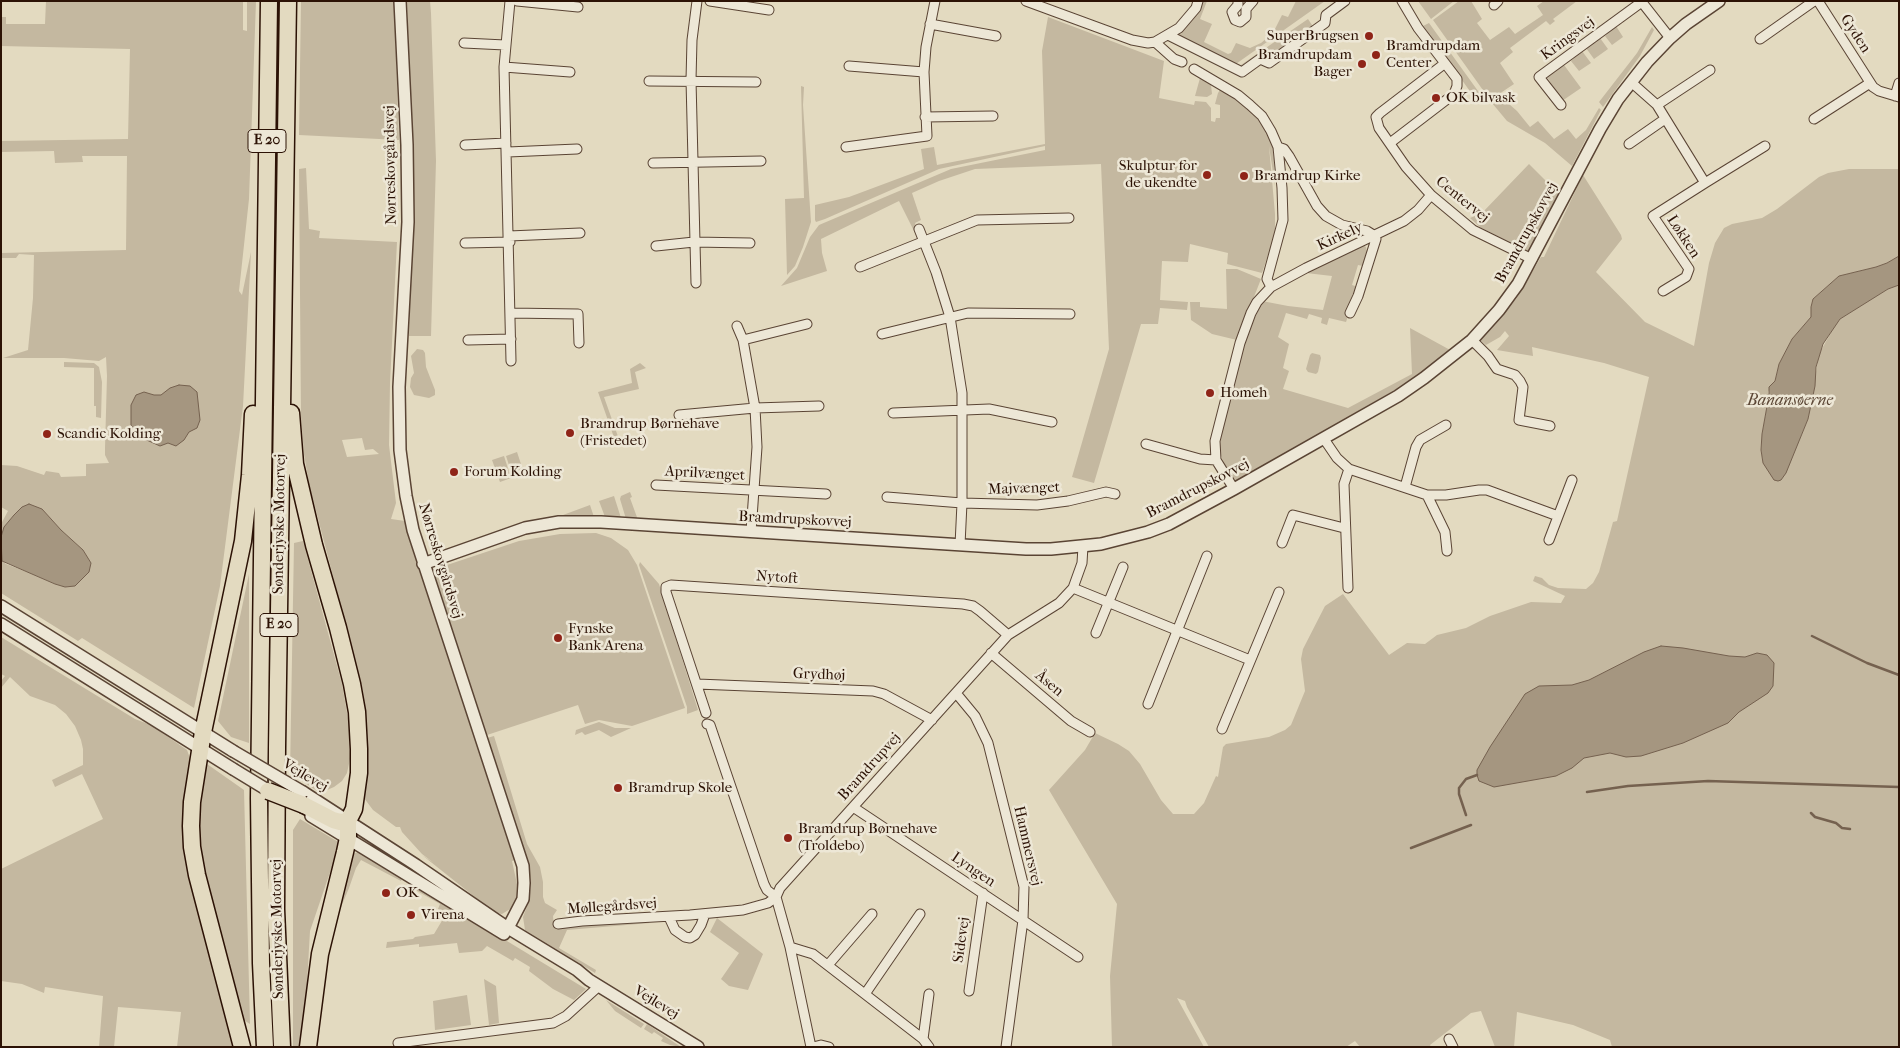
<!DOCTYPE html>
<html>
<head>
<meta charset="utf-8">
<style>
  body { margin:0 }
  #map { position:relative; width:1900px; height:1048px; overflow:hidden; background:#e3dac0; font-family:"IM FELL French Canon",serif }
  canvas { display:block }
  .frame { position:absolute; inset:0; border:2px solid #2c1205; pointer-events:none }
</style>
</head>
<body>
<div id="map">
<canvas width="1900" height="1048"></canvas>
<div class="frame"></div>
</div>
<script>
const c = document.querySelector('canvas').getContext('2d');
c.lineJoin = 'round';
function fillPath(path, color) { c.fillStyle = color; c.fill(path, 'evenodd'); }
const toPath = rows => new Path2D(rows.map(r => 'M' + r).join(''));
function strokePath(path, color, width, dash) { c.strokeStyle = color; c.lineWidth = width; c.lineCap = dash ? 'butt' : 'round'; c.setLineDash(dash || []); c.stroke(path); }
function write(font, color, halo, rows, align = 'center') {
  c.font = font + ' "IM FELL French Canon",serif'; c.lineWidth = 5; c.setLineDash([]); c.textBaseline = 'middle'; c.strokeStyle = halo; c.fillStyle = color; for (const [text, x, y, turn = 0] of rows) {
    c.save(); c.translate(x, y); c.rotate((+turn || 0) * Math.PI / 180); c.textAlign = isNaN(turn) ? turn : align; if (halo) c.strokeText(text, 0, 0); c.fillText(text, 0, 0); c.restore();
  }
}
fillPath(toPath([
  [46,1,243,1,243,30,247,31,247,1,256,1,249,199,239,291,242,295,251,252,243,406,220,586,194,708,82,638,78,641,1,593,1,560,6,564,30,573,55,584,68,587,75,586,91,563,83,550,61,530,42,509,22,507,7,523,1,537,1,524,8,511,1,507,1,465,17,466,44,475,46,471,59,473,61,477,86,476,86,464,109,463,105,455,105,448,107,376,106,357,99,361,64,358,3,358,28,350,33,298,34,255,19,254,16,258,1,258,1,253,126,250,127,156,82,156,83,162,55,163,54,151,1,152,1,141,128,139,130,49,1,46,1,17,6,17,6,24,45,24],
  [301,1,394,1,399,140,299,135],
  [407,1,430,1,431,13,436,161,431,336,409,336,414,182],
  [1201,1,1207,1,1200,19,1212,24,1204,42,1228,54,1231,53,1236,43,1250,48,1261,43,1273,33,1282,15,1288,17,1296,1,1325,1,1233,66,1176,35],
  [1418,1,1454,1,1431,19],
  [1459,1,1471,1,1482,19,1477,23,1490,40,1509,27,1515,34,1543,15,1537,6,1544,1,1577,1,1553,19,1555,21,1550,25,1546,21,1510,48,1513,52,1500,63,1514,84,1490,100,1433,20],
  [1048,17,1164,61,1159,98,1194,105,1195,101,1206,102,1211,108,1211,121,1215,122,1216,118,1220,118,1220,105,1215,104,1218,93,1220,90,1231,93,1261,121,1272,137,1274,159,1275,186,1269,146,1275,214,1275,234,1262,273,1227,264,1228,253,1190,244,1188,262,1162,261,1160,300,1188,302,1187,310,1160,308,1158,324,1141,324,1094,483,1072,477,1109,349,1101,164,975,169,939,181,912,193,921,220,915,223,921,238,916,235,899,201,821,239,822,253,827,271,781,286,797,268,810,237,819,225,951,169,1045,150,1045,146,939,169,825,219,816,222,815,220,815,205,849,197,924,169,921,149,934,147,937,165,1045,144,1042,51],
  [1308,19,1314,28,1271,58,1261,55,1241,69,1238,67],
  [1429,23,1483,98,1477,101,1423,26],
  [1616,26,1623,37,1612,45,1605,36],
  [1652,27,1654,30,1640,56,1603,107,1599,102,1637,53],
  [1600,38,1608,49,1594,59,1586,48],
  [1582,51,1591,63,1579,71,1571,61],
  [1564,65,1581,88,1562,101,1547,77],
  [1200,78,1211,85,1212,94,1207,97,1195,96],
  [801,86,804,87,803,105,811,222,803,247,795,266,787,275,785,199,804,198],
  [1501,97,1517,111,1530,127,1538,121,1554,139,1568,129,1576,139,1586,130,1599,108,1601,110,1572,166,1545,143,1507,121,1492,103],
  [1529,164,1559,194,1531,251,1526,252,1481,228,1470,218,1482,213],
  [306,168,309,229,320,231,319,238,397,242,390,383,389,445,396,503,391,519,405,521,516,860,512,861,517,884,516,897,510,909,502,914,495,913,422,855,434,863,422,854,402,832,400,827,396,827,373,810,364,798,367,741,363,691,309,484,304,454,301,418,299,169],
  [362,438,365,450,373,449,379,454,347,457,342,440],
  [1849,169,1899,169,1899,256,1887,263,1876,267,1839,276,1813,299,1811,307,1811,317,1792,339,1779,364,1775,381,1768,392,1769,395,1762,434,1761,450,1763,463,1801,436,1808,419,1819,354,1834,327,1840,319,1868,301,1888,289,1899,285,1899,1047,1612,1047,1610,1040,1573,1025,1517,1012,1514,1047,1495,1047,1481,1011,1471,1013,1430,1045,1431,1047,1360,1047,1355,1041,1346,1047,1209,1047,1187,1007,1185,1001,1177,998,1204,1047,1112,1047,1110,976,1117,904,1049,790,1085,750,1095,733,1118,744,1129,751,1140,764,1161,800,1173,814,1194,814,1204,803,1216,776,1218,777,1223,747,1226,744,1269,737,1285,730,1291,725,1305,691,1301,659,1303,649,1325,606,1343,594,1389,655,1407,643,1425,644,1437,635,1466,628,1490,616,1531,602,1561,603,1565,596,1533,581,1535,576,1542,578,1549,585,1558,588,1586,589,1593,583,1599,572,1613,522,1617,521,1649,377,1604,363,1532,347,1533,356,1497,350,1509,336,1505,331,1500,337,1486,345,1480,340,1516,299,1541,257,1544,257,1583,175,1621,235,1622,239,1596,272,1645,322,1694,346,1709,263,1715,243,1724,228,1732,224,1762,218,1777,209,1819,177,1828,173],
  [1363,245,1366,247,1367,252,1363,266,1358,265,1352,285,1358,287,1346,322,1329,318,1327,325,1321,323,1322,318,1309,314,1307,319,1286,313,1278,337,1289,344,1283,368,1289,371,1283,389,1348,408,1412,374,1410,328,1452,351,1424,373,1235,483,1225,466,1220,453,1221,422,1248,334,1262,301,1288,306,1323,310,1332,276,1306,273],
  [1226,269,1237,269,1261,279,1237,340,1212,334,1191,320,1190,302,1200,302,1200,307,1227,309],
  [417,349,423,350,425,353,426,367,435,390,435,395,429,398,414,395,410,387,411,378,414,373,411,356],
  [1312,353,1320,355,1321,358,1318,372,1316,374,1308,372,1306,369,1310,355],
  [64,362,94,363,99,367,102,382,101,418,96,417,96,406,94,406,94,368,64,367],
  [640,363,646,368,635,372,639,389,604,397,621,445,617,446,598,392,632,383,630,369],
  [517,452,524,473,513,477,506,456],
  [504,456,511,478,500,482,492,460],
  [630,492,632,497,630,498,638,520,626,519,620,499,621,496],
  [614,496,621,518,605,517,599,501],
  [590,505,594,517,563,517,563,515],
  [596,533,611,538,628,550,637,565,685,708,632,726,599,720,585,724,578,705,487,735,432,570,519,541,560,534],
  [303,541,342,684,349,724,350,759,347,773,342,781,334,787,320,793,290,773,294,543],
  [640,562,659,584,698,710,687,714,687,707,639,565],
  [249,574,249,743,231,737,218,721],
  [1,637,135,719,151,725,187,750,191,761,185,812,236,1047,177,1047,181,1012,118,1007,114,1047,99,1047,103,996,45,987,44,993,22,984,1,981,1,869,103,819,82,774,55,787,52,780,83,765,83,749,81,740,75,726,66,714,55,705,30,696,10,677,1,688,1,681,5,676,1,674],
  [599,722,615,728,631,728,611,737,599,730,585,735,582,732,575,735,576,730],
  [494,736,527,844,540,867,543,882,543,897,545,903,557,910,553,916,554,926,647,920,650,923,567,930,559,948,596,970,595,973,525,930,523,917,529,901,531,884,529,866,487,738],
  [207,764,244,790,250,1024,242,1019,201,861,196,828,199,788],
  [300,819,340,843,310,931,306,1001,300,1047,293,1047,293,830],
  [358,852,402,878,401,881,361,860,356,868,349,888,339,912,350,869,347,868,353,854],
  [413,886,474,921,586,989,574,1000,553,989,529,971,530,967,515,958,513,961,487,946,482,951,459,953,457,943,419,947,419,944,386,948,387,942,413,939,415,937,434,934,446,914,438,909,440,904,412,888],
  [717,918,763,954,748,990,729,986,721,979,739,953,710,932],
  [484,979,496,986,499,1023,489,1025],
  [467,995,471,1025,435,1030,433,1001],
  [606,1000,644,1024,641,1028,615,1011],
  [647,1024,681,1047,670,1045,661,1041,663,1038,654,1032,652,1034,644,1029]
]), '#c4b8a0');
const water = toPath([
  [1899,256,1899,285,1888,289,1840,319,1823,344,1816,367,1815,386,1808,419,1786,473,1781,480,1778,481,1774,480,1763,463,1761,450,1762,434,1769,395,1769,387,1775,381,1779,364,1792,339,1811,317,1811,307,1813,299,1839,276,1876,267,1887,263,1899,256],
  [179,385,190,386,197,392,200,420,197,428,189,432,184,440,176,446,168,443,160,446,140,437,131,425,131,405,136,395,144,392,154,395,161,395,170,388,179,385],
  [29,504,42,509,61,530,83,550,91,563,89,572,75,586,65,587,55,584,2,561,1,537,4,527,14,515,22,507,29,504],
  [1661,646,1683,648,1729,656,1745,657,1757,653,1767,655,1774,663,1773,686,1768,693,1739,712,1728,723,1683,743,1641,756,1626,757,1610,753,1584,758,1572,768,1556,776,1494,787,1479,781,1477,775,1477,770,1490,747,1525,694,1539,686,1572,685,1589,680,1644,652,1661,646]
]);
fillPath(water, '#a59680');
strokePath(water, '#75614f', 1);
strokePath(toPath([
  [1812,636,1867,663,1899,675],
  [1587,792,1628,786,1708,781,1899,787],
  [1811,813,1815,817,1836,823,1842,828,1850,829],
  [1466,815,1459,794,1459,788,1466,779,1477,775],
  [1411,848,1471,825]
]), '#75614f', 2.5);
const minor = toPath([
  [510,1,504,67,511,361],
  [517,1,578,7],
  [710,1,769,10],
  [1026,1,1132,40,1148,43,1155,42,1179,28,1196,8,1198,1],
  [1238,1,1238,5,1232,12,1235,20,1240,22,1246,17,1246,9,1253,1],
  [1641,1,1670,38],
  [1818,1,1873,87,1879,91,1899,97],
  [1494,5,1498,1],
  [930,24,996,36],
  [1168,35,1242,72,1260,59,1269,63,1325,23,1326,15,1345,1],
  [1760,39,1814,1],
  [1155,42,1174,59,1182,62],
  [464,43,505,45],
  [1444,64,1380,113,1376,117,1379,128,1406,167,1431,195,1473,230,1532,259],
  [849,66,924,72],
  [504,67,570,72],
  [1194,69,1238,95,1250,105,1262,116,1271,131,1278,147,1282,188,1283,220,1267,279,1271,287],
  [649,81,756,82],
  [1631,82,1657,105,1705,183,1653,216,1689,269,1686,277,1663,291],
  [1895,96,1899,83],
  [1561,105,1539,77,1643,1],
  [1657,105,1710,70],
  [925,117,993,116],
  [1814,119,1870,83],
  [1390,143,1454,94,1457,86,1457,79,1418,28,1402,1],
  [1629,144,1665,119],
  [465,145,506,143],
  [846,147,927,136,924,72,926,47,935,1],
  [1278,147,1284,149,1289,156,1317,206,1326,216,1342,225,1367,231,1375,236],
  [508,152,577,149],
  [653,163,761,161],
  [1705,183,1765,146],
  [919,229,936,272,950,317,962,393,962,503,960,545],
  [509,236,580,233],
  [465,243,510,242],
  [656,246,694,242,750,243],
  [860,267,977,220,1069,218],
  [696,283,691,80,692,40,697,1],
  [510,313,578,314,579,343],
  [1350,313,1358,296,1376,239,1375,236],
  [737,326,743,340,755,408,757,447,751,532],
  [882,334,968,313,1070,314],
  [468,340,511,339],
  [743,340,807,324],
  [1472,340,1488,356,1497,369,1515,375,1520,381,1523,387,1519,420,1550,426],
  [893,413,989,409,1052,422],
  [679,415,755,408,819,406],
  [1324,439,1337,458,1349,469,1427,495,1446,495,1479,490,1487,490,1558,516],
  [1146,444,1200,459,1216,460],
  [656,485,826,494],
  [1405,487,1416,447,1420,440,1446,425],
  [1234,489,1216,460,1215,441,1240,343,1251,313,1257,302,1271,287,1306,268,1404,221,1418,210,1431,195],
  [1427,495,1445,532,1447,551],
  [887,497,962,503,1037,505,1068,501,1106,492,1115,494],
  [1549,540,1572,480],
  [1282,543,1293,515,1344,528],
  [1073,588,1250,660],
  [1348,588,1344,484,1349,469],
  [1096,633,1123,567],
  [991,653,1071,721,1090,732],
  [697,684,873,691,884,694,932,720],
  [956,693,975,716,988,743,1024,887,1023,920,1006,1047],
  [1148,704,1207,556],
  [706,713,666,592,666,587,671,585,963,604,973,606,980,611,1008,635],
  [1222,729,1279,592],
  [853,807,1078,957],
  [669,917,675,930,685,937,690,938,695,935,701,925,705,914],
  [558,924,582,921,690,915,743,910,768,903,776,897,767,890,764,884,710,725,707,724],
  [790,947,813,954,923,1039,929,1047],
  [828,965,872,914],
  [969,991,983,893],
  [865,994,920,914],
  [923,1039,929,994],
  [1449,1039,1453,1047],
  [398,1043,553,1023,566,1016,599,986],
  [811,1047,790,947,776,897,780,888,1008,635,1059,603,1073,588,1082,563,1083,546],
  [813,1047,821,1045,829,1047]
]);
const tertiary = toPath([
  [400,1,407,145,408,222,399,387,400,450,406,496,413,530,523,866,524,883,523,899,508,928],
  [423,564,525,528,559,522,601,522,1026,549,1051,549,1101,544,1148,532,1169,524,1234,489,1398,396,1424,378,1472,340,1499,310,1518,284,1600,129,1618,99,1647,62,1670,38,1686,24,1719,1],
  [1,606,233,751],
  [1,624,233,769],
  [303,792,416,865,508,928,577,970,589,980,698,1047],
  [311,816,504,934]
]);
const motorway = toPath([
  [291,413,295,464,314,545,338,628,352,684,357,712,359,749,359,773,354,809,348,821,348,838,345,852,320,954,308,1047],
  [304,805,333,820,340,822,348,821],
  [242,1047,197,875,192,847,191,826,192,802,203,732,243,541,250,475,253,414],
  [265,1047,261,963,259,798,269,1],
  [282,1047,276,909,277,747,288,1]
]);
strokePath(minor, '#5a4434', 11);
strokePath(tertiary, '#5a4434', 14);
strokePath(motorway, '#2c1205', 19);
strokePath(minor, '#ede7d6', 9);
strokePath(tertiary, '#ede7d6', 11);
strokePath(motorway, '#e3dac0', 16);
const tertiaryBridge = toPath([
  [233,751,303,792],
  [233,769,274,794]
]);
const motorwayBridge = toPath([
  [268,791,304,805]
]);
strokePath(tertiaryBridge, '#5a4434', 14, []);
strokePath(motorwayBridge, '#2c1205', 19, []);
strokePath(tertiaryBridge, '#ede7d6', 11);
strokePath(motorwayBridge, '#e3dac0', 16);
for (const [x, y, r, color] of [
  [1369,36,5,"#8f2418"],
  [1376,55,5,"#8f2418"],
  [1362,64,5,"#8f2418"],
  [1436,98,5,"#8f2418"],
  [1207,175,5,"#8f2418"],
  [1244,176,5,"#8f2418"],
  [1210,393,5,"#8f2418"],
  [570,433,5,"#8f2418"],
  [47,434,5,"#8f2418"],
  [454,472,5,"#8f2418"],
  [558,638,5,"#8f2418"],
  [618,788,5,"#8f2418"],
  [788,838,5,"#8f2418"],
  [386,893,5,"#8f2418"],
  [411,915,5,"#8f2418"]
]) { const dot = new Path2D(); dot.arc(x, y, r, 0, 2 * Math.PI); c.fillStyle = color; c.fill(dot); strokePath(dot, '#ede7d6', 2); }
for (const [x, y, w] of [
  [267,141,38],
  [279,625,38]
]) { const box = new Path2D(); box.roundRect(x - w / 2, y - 11.5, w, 23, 4); c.fillStyle = '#ede7d6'; c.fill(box); strokePath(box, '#2c1205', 1); }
write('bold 14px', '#2c1205', null, [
  ["E 20",267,141],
  ["E 20",279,625]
]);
write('15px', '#2c1205', '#ede7d6', [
  ["Gyden",1855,34,57],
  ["Kringsvej",1568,39,-36],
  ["Nørreskovgårdsvej",391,165,-91],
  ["Centervej",1462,200,39],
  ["Bramdrupskovvej",1527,233,-61],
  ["Kirkely",1340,237,-25],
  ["Løkken",1683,237,57],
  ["Aprilvænget",705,474,3],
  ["Majvænget",1024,489,-2],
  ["Bramdrupskovvej",1198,489,-27],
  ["Bramdrupskovvej",795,520,3],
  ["Sønderjyske Motorvej",280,524,-89],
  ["Nørreskovgårdsvej",440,561,73],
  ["Nytoft",777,578,4],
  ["Grydhøj",819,675,2],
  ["Åsen",1049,684,40],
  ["Bramdrupvej",870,767,-48],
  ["Vejlevej",305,776,31],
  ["Hammersvej",1027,846,77],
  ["Lyngen",973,870,34],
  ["Møllegårdsvej",612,907,-4],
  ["Sønderjyske Motorvej",278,929,-91],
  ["Sidevej",962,940,-82],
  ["Vejlevej",656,1003,32]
]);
write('15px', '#2c1205', '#ede7d6', [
  ["SuperBrugsen",1359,36,"right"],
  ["Bramdrupdam",1386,46],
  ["Center",1386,63],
  ["Bramdrupdam",1352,55,"right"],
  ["Bager",1352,72,"right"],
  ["OK bilvask",1446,98],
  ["Skulptur for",1197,166,"right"],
  ["de ukendte",1197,183,"right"],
  ["Bramdrup Kirke",1254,176],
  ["Homeh",1220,393],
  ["Bramdrup Børnehave",580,424],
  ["(Fristedet)",580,441],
  ["Scandic Kolding",57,434],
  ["Forum Kolding",464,472],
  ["Fynske",568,629],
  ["Bank Arena",568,646],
  ["Bramdrup Skole",628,788],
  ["Bramdrup Børnehave",798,829],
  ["(Troldebo)",798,846],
  ["OK",396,893],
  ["Virena",421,915]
], 'left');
write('italic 16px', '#5c4736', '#ede7d6', [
  ["Banansøerne",1790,401]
]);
</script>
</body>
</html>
